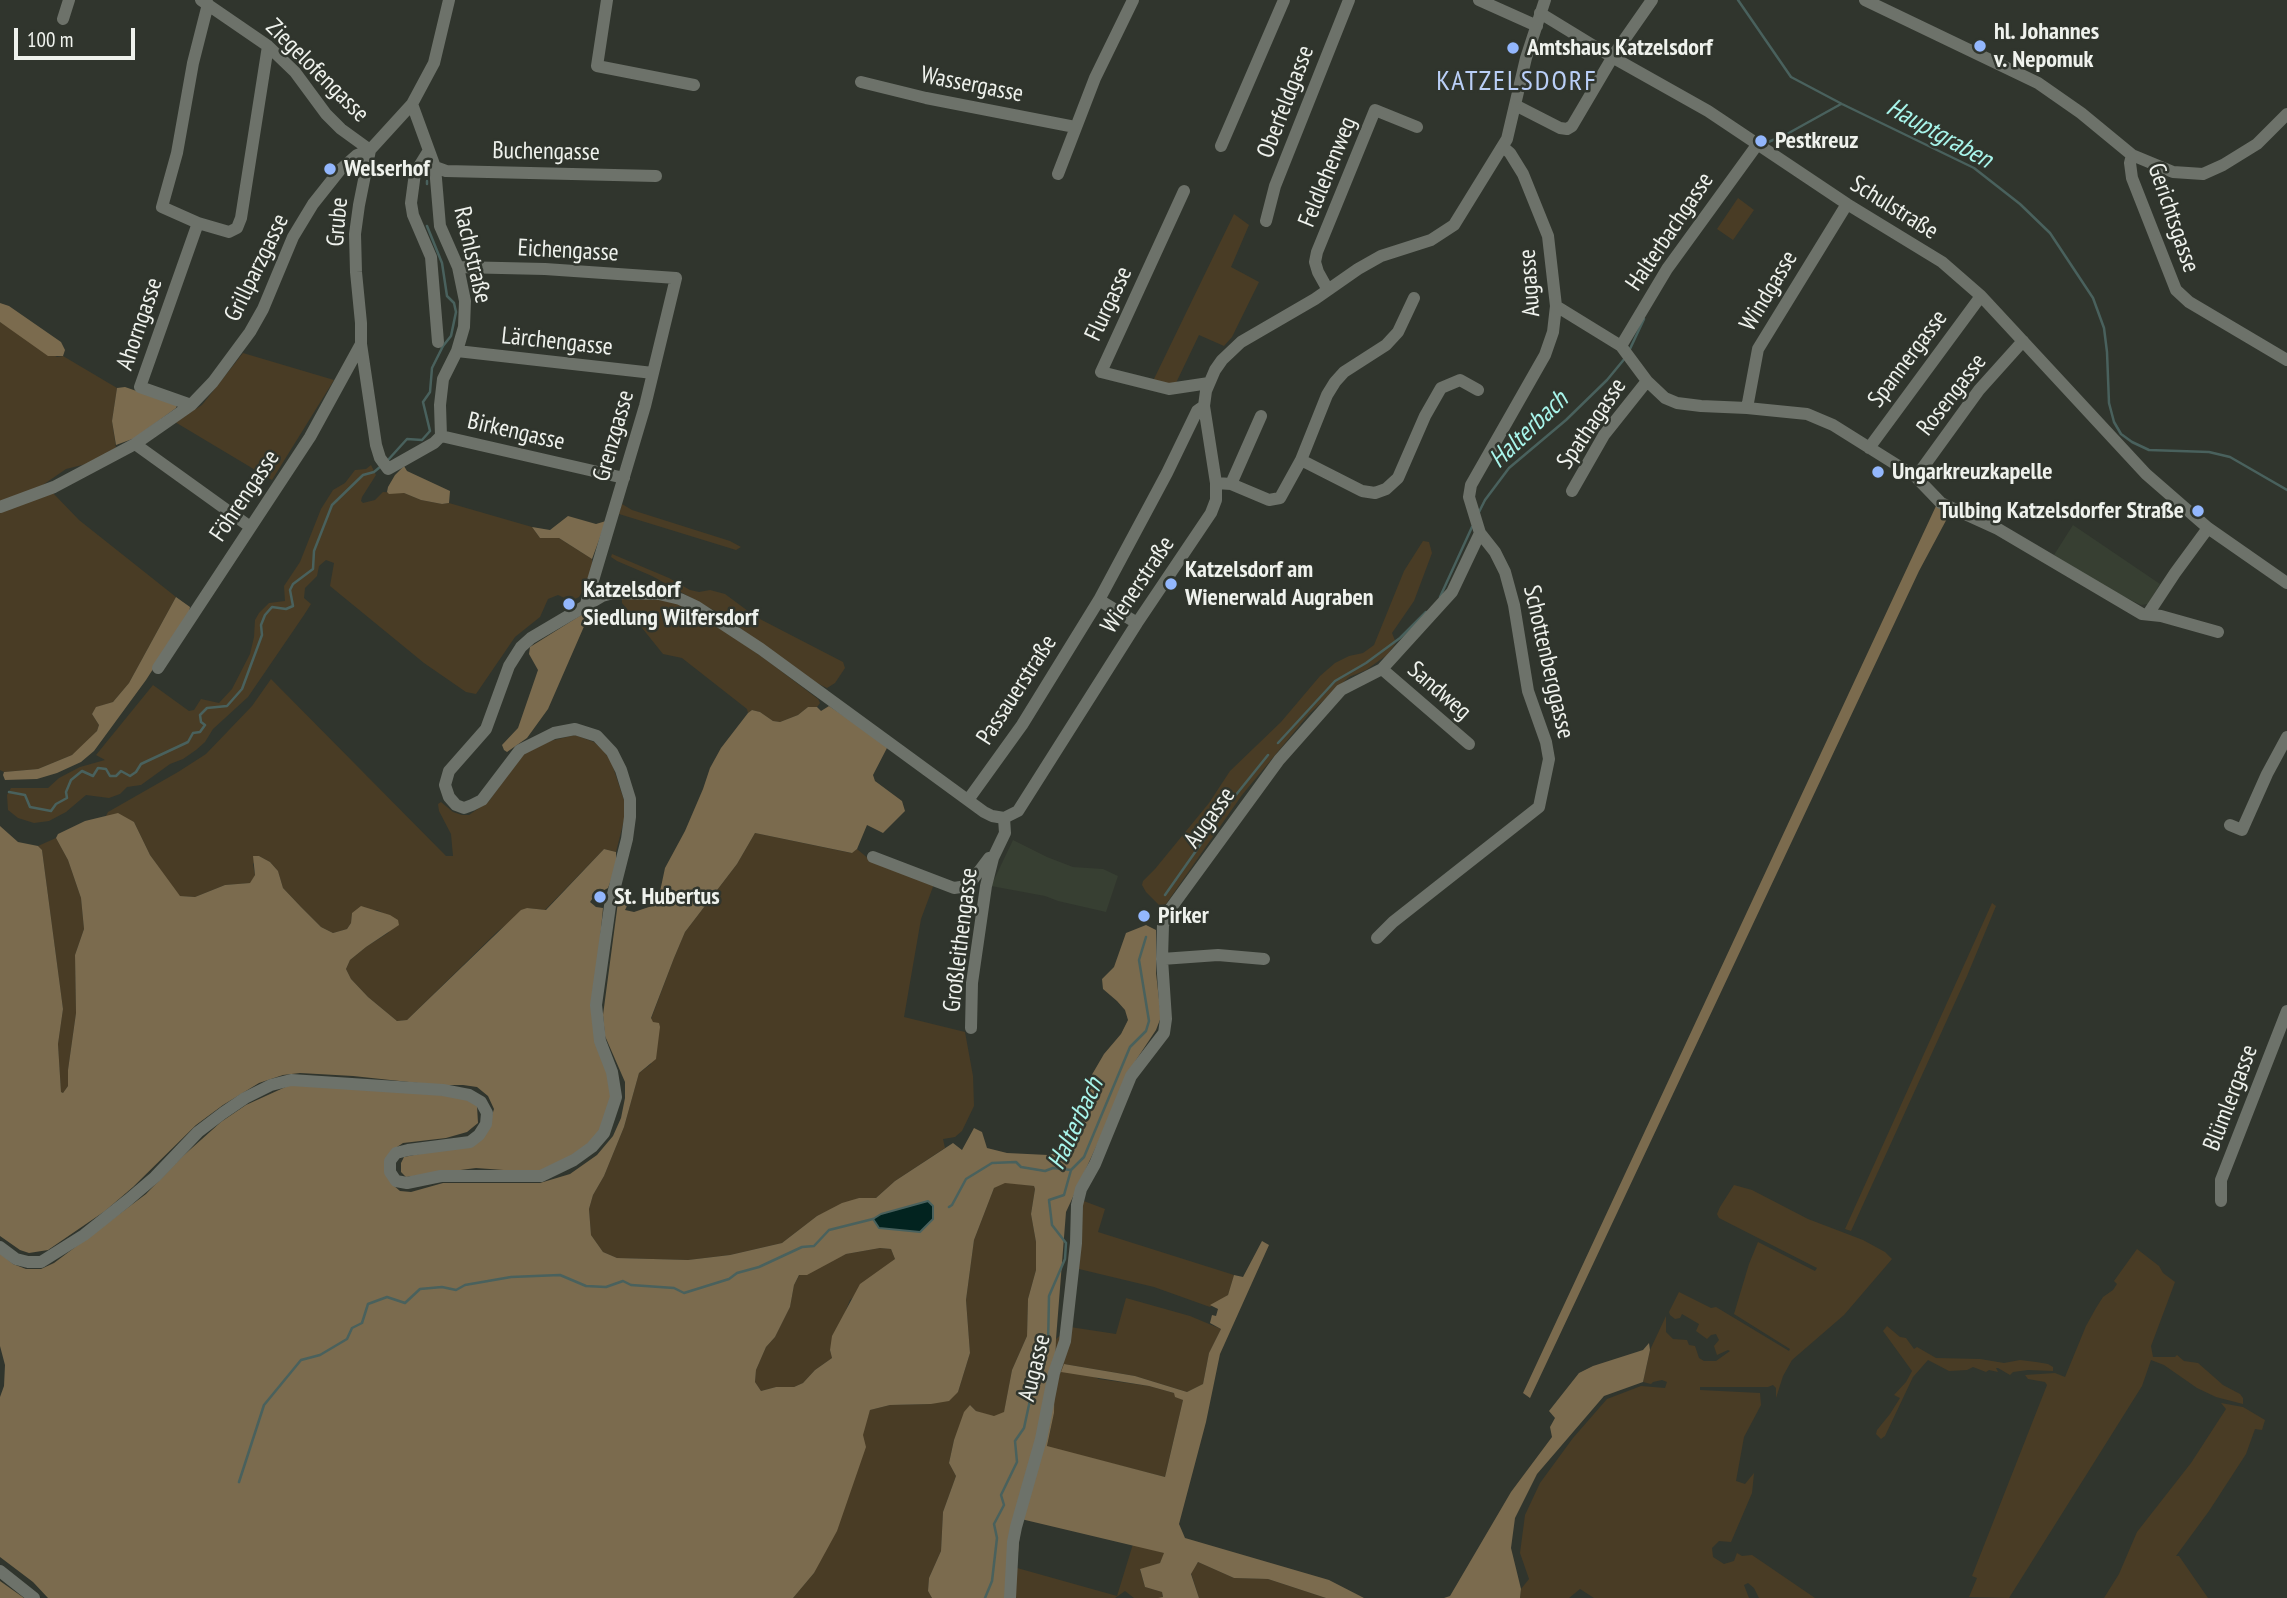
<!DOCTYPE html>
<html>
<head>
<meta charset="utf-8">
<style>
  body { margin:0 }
  #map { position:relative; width:2287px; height:1598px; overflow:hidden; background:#30352d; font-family:"PT Sans Narrow",sans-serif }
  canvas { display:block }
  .scale { position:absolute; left:14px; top:28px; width:121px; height:32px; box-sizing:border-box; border:4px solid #eff2ed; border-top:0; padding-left:9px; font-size:21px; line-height:24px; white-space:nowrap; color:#eff2ed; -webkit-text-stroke:5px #30352d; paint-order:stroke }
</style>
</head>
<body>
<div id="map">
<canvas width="2287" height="1598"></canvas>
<div class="scale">100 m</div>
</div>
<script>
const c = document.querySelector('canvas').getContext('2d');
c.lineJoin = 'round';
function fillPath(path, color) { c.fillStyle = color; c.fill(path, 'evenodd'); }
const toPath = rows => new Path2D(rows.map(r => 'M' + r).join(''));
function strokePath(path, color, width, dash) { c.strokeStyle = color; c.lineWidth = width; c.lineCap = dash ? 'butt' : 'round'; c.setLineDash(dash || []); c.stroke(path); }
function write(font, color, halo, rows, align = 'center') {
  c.font = font + ' "PT Sans Narrow",sans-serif'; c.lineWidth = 5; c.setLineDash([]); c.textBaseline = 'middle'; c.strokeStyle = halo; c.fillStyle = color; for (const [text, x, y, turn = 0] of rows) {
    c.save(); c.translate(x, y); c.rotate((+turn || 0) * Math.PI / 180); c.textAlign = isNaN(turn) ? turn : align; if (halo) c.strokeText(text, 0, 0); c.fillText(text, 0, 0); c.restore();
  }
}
fillPath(toPath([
  [2073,525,2160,584,2148,604,2141,605,2107,588,2054,555],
  [1013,840,1047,857,1073,867,1103,869,1118,876,1106,912,1058,901,1045,896,991,886]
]), '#373f32');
fillPath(toPath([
  [1738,198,1754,210,1733,240,1717,229],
  [1234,214,1249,225,1231,267,1259,282,1232,337,1224,346,1199,335,1175,385,1153,381],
  [0,322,57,357,63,356,117,388,112,421,116,448,90,463,66,469,37,489,52,492,79,520,176,597,129,683,113,702,97,707,92,714,99,725,97,731,84,745,72,755,38,769,4,772,0,770],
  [243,353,334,380,272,480,175,422,202,405],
  [371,465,376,475,362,497,361,501,363,503,375,500,383,492,404,493,421,500,442,504,449,503,532,527,540,538,559,538,592,559,592,567,584,589,579,597,571,601,558,595,548,599,540,617,515,637,476,694,466,692,424,663,330,586,334,563,326,560,319,566,317,576,305,588,304,598,311,604,304,615,248,697,213,729,205,742,196,750,183,759,170,764,141,785,127,787,120,794,109,798,86,795,66,812,49,821,34,823,18,818,8,810,7,795,11,788,48,788,59,778,80,767,105,760,96,755,153,685,189,711,194,710,201,699,219,703,232,689,250,654,254,637,255,620,259,613,269,603,285,601,284,586,300,562,321,509,333,490,345,483,355,470,366,469],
  [622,504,632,510,730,541,741,547,736,550,619,514],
  [1423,541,1429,542,1432,553,1414,601,1392,633,1396,643,1387,655,1366,670,1349,677,1309,714,1242,795,1166,904,1160,906,1146,892,1142,885,1143,881,1155,869,1209,803,1230,771,1281,722,1320,676,1335,663,1349,656,1363,653,1374,645,1404,571],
  [612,554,669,578,690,590,699,592,710,590,725,594,756,617,843,662,845,668,835,683,827,688,813,681,715,611,652,576,617,561,611,557],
  [622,597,654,597,677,603,694,612,696,617,725,631,765,659,818,699,820,703,817,707,808,707,798,715,780,722,773,721,760,712,752,710,748,713,747,709,682,658,663,654,622,603],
  [271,679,446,856,453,856,451,834,439,811,438,804,441,802,453,812,462,815,469,815,489,801,520,758,527,752,550,741,575,735,594,742,603,750,611,761,624,800,624,820,616,852,604,849,545,910,527,908,497,932,407,1020,397,1021,368,997,351,979,346,969,350,960,366,947,388,933,397,920,377,910,352,913,351,923,347,929,333,933,321,927,301,907,283,888,278,871,270,862,259,856,253,864,255,875,251,883,225,885,195,897,179,896,150,855,134,822,106,816,108,812,178,772,206,754,252,706],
  [755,833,851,853,857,849,870,860,934,884,921,919,904,1017,965,1032,973,1076,974,1106,962,1131,955,1137,943,1139,945,1148,895,1181,876,1198,859,1198,817,1216,782,1243,730,1255,688,1260,617,1258,603,1252,591,1235,589,1209,593,1195,604,1176,624,1127,639,1073,651,1064,651,1019,674,958,685,932,737,864],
  [56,838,68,860,81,898,84,929,75,955,76,1013,68,1070,68,1086,63,1093,61,1092,58,1044,63,1009,42,850,38,846],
  [1992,903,1996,906,1967,976,1851,1231,1845,1229],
  [1005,1182,1034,1186,1035,1189,1031,1214,1036,1242,1036,1270,1028,1299,1027,1336,1012,1370,1004,1413,994,1417,976,1411,970,1405,954,1440,949,1463,956,1476,943,1512,941,1551,929,1578,928,1591,932,1598,793,1598,814,1573,870,1410,890,1405,931,1404,958,1392,970,1353,966,1300,974,1240,994,1188],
  [1734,1185,1752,1190,1808,1219,1863,1240,1885,1252,1892,1259,1844,1315,1792,1360,1783,1376,1776,1398,1776,1388,1773,1385,1768,1387,1700,1387,1700,1390,1760,1393,1761,1405,1744,1437,1736,1481,1745,1484,1754,1473,1752,1493,1731,1542,1719,1541,1712,1548,1713,1557,1724,1564,1734,1561,1737,1553,1742,1556,1752,1555,1815,1598,1759,1598,1754,1588,1748,1583,1744,1585,1749,1598,1594,1598,1580,1589,1569,1598,1520,1598,1521,1589,1529,1579,1520,1553,1525,1515,1540,1483,1573,1438,1607,1399,1641,1386,1665,1388,1667,1382,1662,1380,1653,1382,1651,1384,1643,1382,1650,1350,1666,1316,1666,1332,1673,1339,1687,1340,1689,1345,1695,1346,1699,1358,1704,1361,1716,1361,1730,1351,1728,1350,1717,1355,1714,1346,1719,1340,1716,1334,1711,1335,1707,1339,1696,1331,1699,1324,1682,1314,1680,1318,1675,1319,1670,1315,1669,1312,1679,1292,1711,1308,1716,1307,1789,1351,1790,1349,1734,1314,1749,1264,1758,1242,1815,1271,1817,1268,1719,1218,1717,1214,1720,1207],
  [1081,1200,1105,1209,1098,1232,1234,1275,1228,1295,1210,1307,1154,1287,1079,1269],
  [880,1248,891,1249,895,1259,850,1300,830,1350,832,1358,815,1370,803,1383,794,1387,776,1387,761,1391,755,1382,756,1370,766,1347,775,1337,790,1307,794,1285,800,1274,846,1254],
  [2137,1249,2159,1266,2163,1273,2175,1282,2151,1346,2153,1357,2175,1357,2177,1355,2184,1361,2198,1363,2223,1385,2240,1394,2243,1398,2243,1404,2216,1397,2197,1388,2164,1365,2151,1360,2142,1386,2009,1598,1969,1597,1977,1578,1972,1576,2047,1385,2045,1382,2028,1379,2025,1375,2055,1373,2065,1377,2086,1326,2096,1308,2103,1297,2113,1290,2117,1284,2114,1281],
  [1126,1298,1190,1316,1221,1329,1209,1353,1203,1384,1187,1392,1135,1376,1064,1364,1099,1379,1149,1386,1174,1393,1183,1400,1165,1477,1047,1447,1054,1413,1056,1339,1070,1327,1116,1334],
  [1887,1326,1900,1337,1906,1338,1914,1349,1917,1347,1936,1358,1980,1359,2004,1363,2020,1360,2036,1362,2048,1364,2053,1367,2053,1371,2028,1370,2013,1372,2010,1375,1998,1368,1996,1368,1998,1372,1989,1370,1986,1372,1973,1367,1967,1370,1949,1371,1928,1360,1913,1377,1885,1436,1881,1439,1876,1434,1877,1430,1890,1414,1900,1398,1894,1395,1906,1382,1912,1371,1883,1331],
  [2221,1403,2243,1407,2265,1420,2262,1430,2255,1429,2246,1454,2209,1511,2176,1556,2179,1556,2208,1598,2104,1598,2119,1574,2137,1532,2191,1463,2226,1409],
  [1133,1544,1165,1553,1160,1563,1140,1570,1145,1587,1162,1592,1163,1598,1134,1598,1125,1591,1115,1598,1014,1598,1010,1566,1117,1596],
  [1198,1562,1234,1578,1268,1579,1326,1598,1199,1598,1191,1573]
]), '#493c25');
fillPath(toPath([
  [0,303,9,306,61,342,65,350,63,356,48,356,0,322],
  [125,387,177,405,176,408,135,438,116,445,112,421,117,388],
  [404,466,407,471,450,491,449,503,442,504,421,500,404,493,389,494,387,492,388,487,395,475],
  [1936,506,1950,513,1919,571,1530,1398,1523,1393],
  [568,516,596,524,606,521,592,559,559,538,540,538,532,527,550,530],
  [176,597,190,607,189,613,146,680,94,751,81,762,57,773,37,779,5,780,3,775,4,772,38,769,72,755,97,731,99,725,92,714,96,707,113,702,129,683],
  [586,612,589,615,548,709,527,738,507,752,504,750,502,745,518,728,538,670,529,654,530,647],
  [829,706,888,746,873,775,875,781,902,801,905,811,883,833,867,825,857,849,852,853,755,833,737,864,685,932,674,958,651,1018,653,1022,659,1023,660,1027,656,1059,639,1073,624,1127,604,1176,593,1195,589,1209,591,1235,603,1252,617,1258,688,1260,730,1255,782,1243,817,1216,842,1203,859,1198,876,1198,895,1181,953,1143,962,1150,974,1128,982,1132,987,1148,1007,1153,1048,1155,1067,1151,1071,1148,1077,1125,1088,1112,1090,1078,1104,1054,1121,1034,1128,1020,1125,1010,1117,1001,1103,989,1102,979,1114,967,1126,933,1146,925,1156,930,1156,973,1161,1017,1156,1030,1136,1060,1066,1212,1056,1339,1054,1413,1047,1446,1165,1477,1183,1400,1175,1397,1174,1393,1149,1386,1061,1372,1064,1364,1135,1376,1187,1392,1203,1384,1209,1353,1221,1329,1210,1323,1212,1315,1216,1316,1218,1309,1210,1305,1228,1295,1234,1275,1243,1277,1262,1241,1269,1245,1220,1354,1206,1422,1179,1524,1185,1538,1329,1580,1364,1598,1326,1598,1268,1579,1234,1578,1198,1562,1191,1574,1199,1598,1158,1598,1163,1597,1162,1592,1145,1587,1140,1569,1160,1563,1164,1553,1021,1519,1014,1598,932,1598,928,1591,929,1578,941,1551,943,1512,956,1476,949,1463,954,1440,964,1412,970,1405,976,1411,994,1416,1004,1412,1012,1370,1027,1336,1028,1299,1036,1270,1036,1242,1031,1214,1035,1189,1034,1186,1005,1183,994,1188,974,1240,966,1300,970,1353,958,1392,949,1401,931,1404,890,1405,870,1410,863,1435,866,1447,837,1531,814,1573,793,1598,48,1598,33,1582,0,1557,0,1397,4,1386,5,1365,0,1346,0,1253,13,1264,26,1269,41,1269,54,1263,146,1194,183,1156,221,1122,246,1105,292,1084,467,1097,477,1106,478,1123,467,1132,446,1138,403,1143,394,1149,393,1185,400,1191,411,1192,443,1183,540,1183,570,1174,597,1155,613,1136,621,1118,625,1098,625,1082,605,1036,603,1015,618,902,625,899,628,904,625,910,634,912,652,906,658,901,665,868,685,831,703,789,710,768,721,748,748,713,752,710,760,712,773,721,780,722,798,715,808,707,817,707,821,711],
  [880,1248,891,1249,895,1259,860,1284,832,1336,830,1350,832,1358,815,1370,803,1383,794,1387,776,1387,761,1391,755,1382,756,1370,766,1347,775,1337,790,1307,794,1285,799,1275,807,1275,846,1254],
  [118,813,134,822,150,855,180,896,195,897,225,885,250,883,255,875,253,856,259,856,270,862,278,871,283,888,301,907,321,927,333,933,347,929,351,923,352,913,361,906,390,915,398,920,399,925,366,947,350,960,346,969,351,979,368,997,397,1021,407,1020,521,910,527,908,546,910,604,849,616,852,616,867,608,888,595,895,590,902,596,907,603,908,594,1005,610,1077,610,1110,596,1137,573,1157,547,1170,531,1172,476,1168,406,1177,401,1172,401,1163,404,1157,459,1146,490,1122,494,1109,488,1096,477,1087,463,1085,437,1085,353,1076,300,1073,283,1075,259,1083,223,1105,196,1125,133,1187,105,1211,48,1250,29,1253,20,1250,0,1236,0,826,18,842,38,846,42,850,63,1009,58,1044,61,1092,63,1093,68,1086,68,1070,76,1013,75,955,84,929,81,898,68,860,56,838,58,834,85,821],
  [1649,1343,1650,1350,1643,1382,1604,1396,1537,1474,1515,1518,1511,1548,1521,1589,1520,1598,1444,1598,1450,1596,1511,1492,1552,1437,1550,1427,1555,1418,1549,1411,1579,1373,1593,1366,1643,1350],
  [0,1581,24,1598,0,1598]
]), '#7b6b4e');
const water = toPath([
  [928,1201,933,1206,933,1219,920,1232,879,1228,873,1219,881,1214,928,1201]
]);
fillPath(water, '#02231f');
strokePath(water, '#49615d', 2);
strokePath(toPath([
  [1738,0,1791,77,1842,104,1974,168,2020,204,2050,233,2093,298,2104,328,2107,352,2109,403,2114,422,2121,434,2132,442,2149,450,2209,452,2230,457,2287,490],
  [1766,143,1787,134,1841,104],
  [427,184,427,181],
  [1629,351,1644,319],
  [388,460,407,439,422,440,430,431,423,402,430,392,432,368,443,346,451,336,456,312,454,303,447,296,442,263,427,226],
  [1478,514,1485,500,1509,468,1566,420,1607,380,1626,357],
  [1440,597,1472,527],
  [1278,743,1335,681,1366,663,1400,638,1426,612],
  [9,792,25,795,30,807,51,811,56,804,67,798,66,792,71,780,82,771,93,776,98,768,106,769,110,776,116,776,121,771,130,776,136,772,141,764,188,742,193,733,200,732,205,725,201,722,200,715,207,708,227,706,242,689,262,635,261,625,265,615,272,607,286,609,293,606,290,590,293,584,313,569,314,551,332,505,363,475,374,472,380,467],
  [1165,895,1231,801,1268,755],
  [949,1207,952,1205,966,1179,992,1163,1016,1162,1021,1167,1045,1171,1053,1168,1071,1170],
  [239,1482,264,1405,301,1360,320,1355,347,1339,352,1328,362,1323,368,1304,387,1297,405,1303,420,1289,442,1287,456,1290,465,1285,511,1277,560,1275,586,1286,606,1287,623,1281,631,1285,674,1288,684,1293,729,1279,737,1273,759,1267,802,1247,814,1246,829,1230,873,1219],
  [985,1598,992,1581,997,1538,994,1524,1004,1505,1001,1495,1017,1462,1015,1441,1024,1428,1035,1377,1048,1347,1049,1296,1065,1259,1066,1243,1052,1225,1049,1200,1064,1195,1071,1170,1084,1157,1130,1047,1146,1031,1149,1021,1139,960,1146,937]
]), '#49615d', 2.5);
strokePath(toPath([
  [201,0,268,46,295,72,326,114,341,129,370,150],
  [607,0,597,66,694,85],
  [1479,0,1537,26],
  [1865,0,2038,83,2081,113,2132,155,2173,172,2203,174,2223,165,2257,144,2287,114],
  [208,4,193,63,177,153,162,207,198,223,229,232,237,228,241,218,268,46],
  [1540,13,1612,57,1708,111,1847,204,1942,262,1981,296,2146,474,2208,528,2287,583],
  [63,19,69,0],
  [861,82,926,98,1075,127],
  [412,104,435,167,440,226,458,267,465,301,464,327,457,351,443,379,440,405,441,436,434,443,388,469,380,458,376,445,361,344,361,323,356,272,355,234,359,205,370,150,412,104,434,63,449,0],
  [1515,105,1560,128,1567,129,1572,126,1615,53,1652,0],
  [1221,146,1284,0],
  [428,152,415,173,411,203,413,215,431,257,438,342],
  [2132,155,2130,163,2132,178,2176,290,2189,302,2287,360],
  [435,167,446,171,656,176],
  [1058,174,1095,78,1133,0],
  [1184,191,1101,372,1169,389,1209,383],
  [1266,221,1275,186,1349,0],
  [458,267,545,269,676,278,645,406,586,604],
  [1328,290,1318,272,1315,262,1317,252,1375,110,1417,127],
  [1556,306,1621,346,1647,381,1665,398,1677,403,1701,406,1747,408,1807,414,1833,425,1916,477,1941,503,1998,529,2142,614,2161,616,2218,632],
  [1621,346,1667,269,1757,145],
  [457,351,653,373],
  [191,405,140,387,198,223],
  [1747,408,1758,349,1847,204],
  [441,436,624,478],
  [135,444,249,526],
  [1869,448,1981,296],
  [1301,460,1362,491,1375,493,1386,489,1398,478,1425,416,1441,388,1460,380,1478,390],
  [1916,477,1979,390,2023,341],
  [1216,483,1231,484,1269,500,1280,498,1301,460,1327,395,1335,382,1344,372,1386,345,1398,332,1414,298],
  [1231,484,1261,416],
  [1572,491,1604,435,1647,381],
  [0,507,54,487,135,444,191,405,213,382,250,332,263,309,293,237,313,204,340,170,357,155,370,150],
  [1099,600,1137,623],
  [2148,614,2175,573,2208,528],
  [158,668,310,437,361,344],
  [1382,669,1469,744],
  [968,800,1022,725,1099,600,1167,473,1197,411,1204,406],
  [2230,825,2242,830,2267,774,2287,737],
  [873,857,954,888,967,886,971,882,989,858],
  [1377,938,1393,922,1539,807,1549,759,1546,742,1528,691,1514,605,1505,572,1495,552,1480,533],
  [1162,959,1218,955,1264,959],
  [971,1028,972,983,986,886,993,858,1005,833,1004,818],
  [2221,1201,2221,1180,2287,1011],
  [0,1247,16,1259,28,1262,41,1262,84,1235,128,1200,155,1177,198,1132,223,1113,245,1098,271,1085,291,1080,443,1090,469,1095,481,1102,487,1113,486,1124,479,1135,470,1142,408,1150,396,1153,390,1161,390,1172,396,1181,407,1183,441,1176,541,1176,574,1160,592,1147,604,1133,616,1097,612,1072,600,1041,596,1005,610,906,627,839,630,817,630,799,621,770,612,752,597,736,575,729,554,733,520,750,482,800,472,805,464,808,456,805,449,797,445,785,449,771,486,729,509,666,521,647,531,638,602,596,613,593,659,594,680,599,697,607,761,649,984,812,992,816,1004,818,1018,811,1137,623,1211,513,1216,500,1216,483,1204,406,1206,391,1215,370,1222,360,1241,342,1315,299,1358,269,1381,256,1431,240,1454,225,1507,139,1526,58,1545,0],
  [0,1571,34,1598],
  [1010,1598,1013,1542,1016,1527,1041,1439,1054,1373,1065,1341,1076,1243,1077,1205,1081,1189,1095,1164,1131,1076,1164,1033,1166,1019,1162,959,1163,925,1168,912,1279,760,1341,690,1382,669,1452,592,1480,533,1469,497,1471,485,1545,355,1553,332,1556,306,1548,236,1523,174,1510,153,1503,147]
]), '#6d726a', 12);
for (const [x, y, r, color] of [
  [1980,46,7,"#93b7fd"],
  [1513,48,7,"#93b7fd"],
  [1761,141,7,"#93b7fd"],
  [330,169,7,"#93b7fd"],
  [1878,472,7,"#93b7fd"],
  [2198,511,7,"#93b7fd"],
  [1171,584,7,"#93b7fd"],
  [569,604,7,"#93b7fd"],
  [600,897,7,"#93b7fd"],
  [1144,916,7,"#93b7fd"]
]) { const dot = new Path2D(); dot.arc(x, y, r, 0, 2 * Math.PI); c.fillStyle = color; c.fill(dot); strokePath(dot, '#30352d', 2.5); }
write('bold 24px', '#eff2ed', '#30352d', [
  ["hl. Johannes",1994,32],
  ["v. Nepomuk",1994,60],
  ["Amtshaus Katzelsdorf",1527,48],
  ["Pestkreuz",1775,141],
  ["Welserhof",344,169],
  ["Ungarkreuzkapelle",1892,472],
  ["Tulbing Katzelsdorfer Straße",2184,511,"right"],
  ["Katzelsdorf am",1185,570],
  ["Wienerwald Augraben",1185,598],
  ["Katzelsdorf",583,590],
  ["Siedlung Wilfersdorf",583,618],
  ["St. Hubertus",614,897],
  ["Pirker",1158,916]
], 'left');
write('24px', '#eff2ed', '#30352d', [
  ["Ziegelofengasse",317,71,45],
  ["Wassergasse",972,85,11],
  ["Oberfeldgasse",1286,102,-69],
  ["Buchengasse",546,152,1],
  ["Feldlehenweg",1328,172,-68],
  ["Schulstraße",1894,208,32],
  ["Gerichtsgasse",2173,218,71],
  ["Grube",338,222,-85],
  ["Halterbachgasse",1670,232,-56],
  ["Eichengasse",568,251,3],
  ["Rachlstraße",472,255,77],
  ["Grillparzgasse",257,268,-64],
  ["Augasse",1530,283,-94],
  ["Windgasse",1769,291,-59],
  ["Flurgasse",1109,304,-65],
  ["Ahorngasse",140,324,-71],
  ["Lärchengasse",557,342,6],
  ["Spannergasse",1908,359,-53],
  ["Rosengasse",1952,395,-52],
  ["Spathagasse",1592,424,-56],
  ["Birkengasse",516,432,13],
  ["Grenzgasse",614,436,-74],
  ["Föhrengasse",245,496,-56],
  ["Wienerstraße",1138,585,-56],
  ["Schottenberggasse",1548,662,77],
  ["Passauerstraße",1017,690,-57],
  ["Sandweg",1439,691,41],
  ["Augasse",1210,818,-54],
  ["Großleithengasse",961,940,-83],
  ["Blümlergasse",2231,1098,-69],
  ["Augasse",1035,1368,-76]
]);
write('italic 26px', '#a8f5eb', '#30352d', [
  ["Hauptgraben",1939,134,29],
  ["Halterbach",1529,430,-44],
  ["Halterbach",1076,1124,-65]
]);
c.letterSpacing = '2px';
write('28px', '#bacff7', '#30352d', [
  ["KATZELSDORF",1517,82]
]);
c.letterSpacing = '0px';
</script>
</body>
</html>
